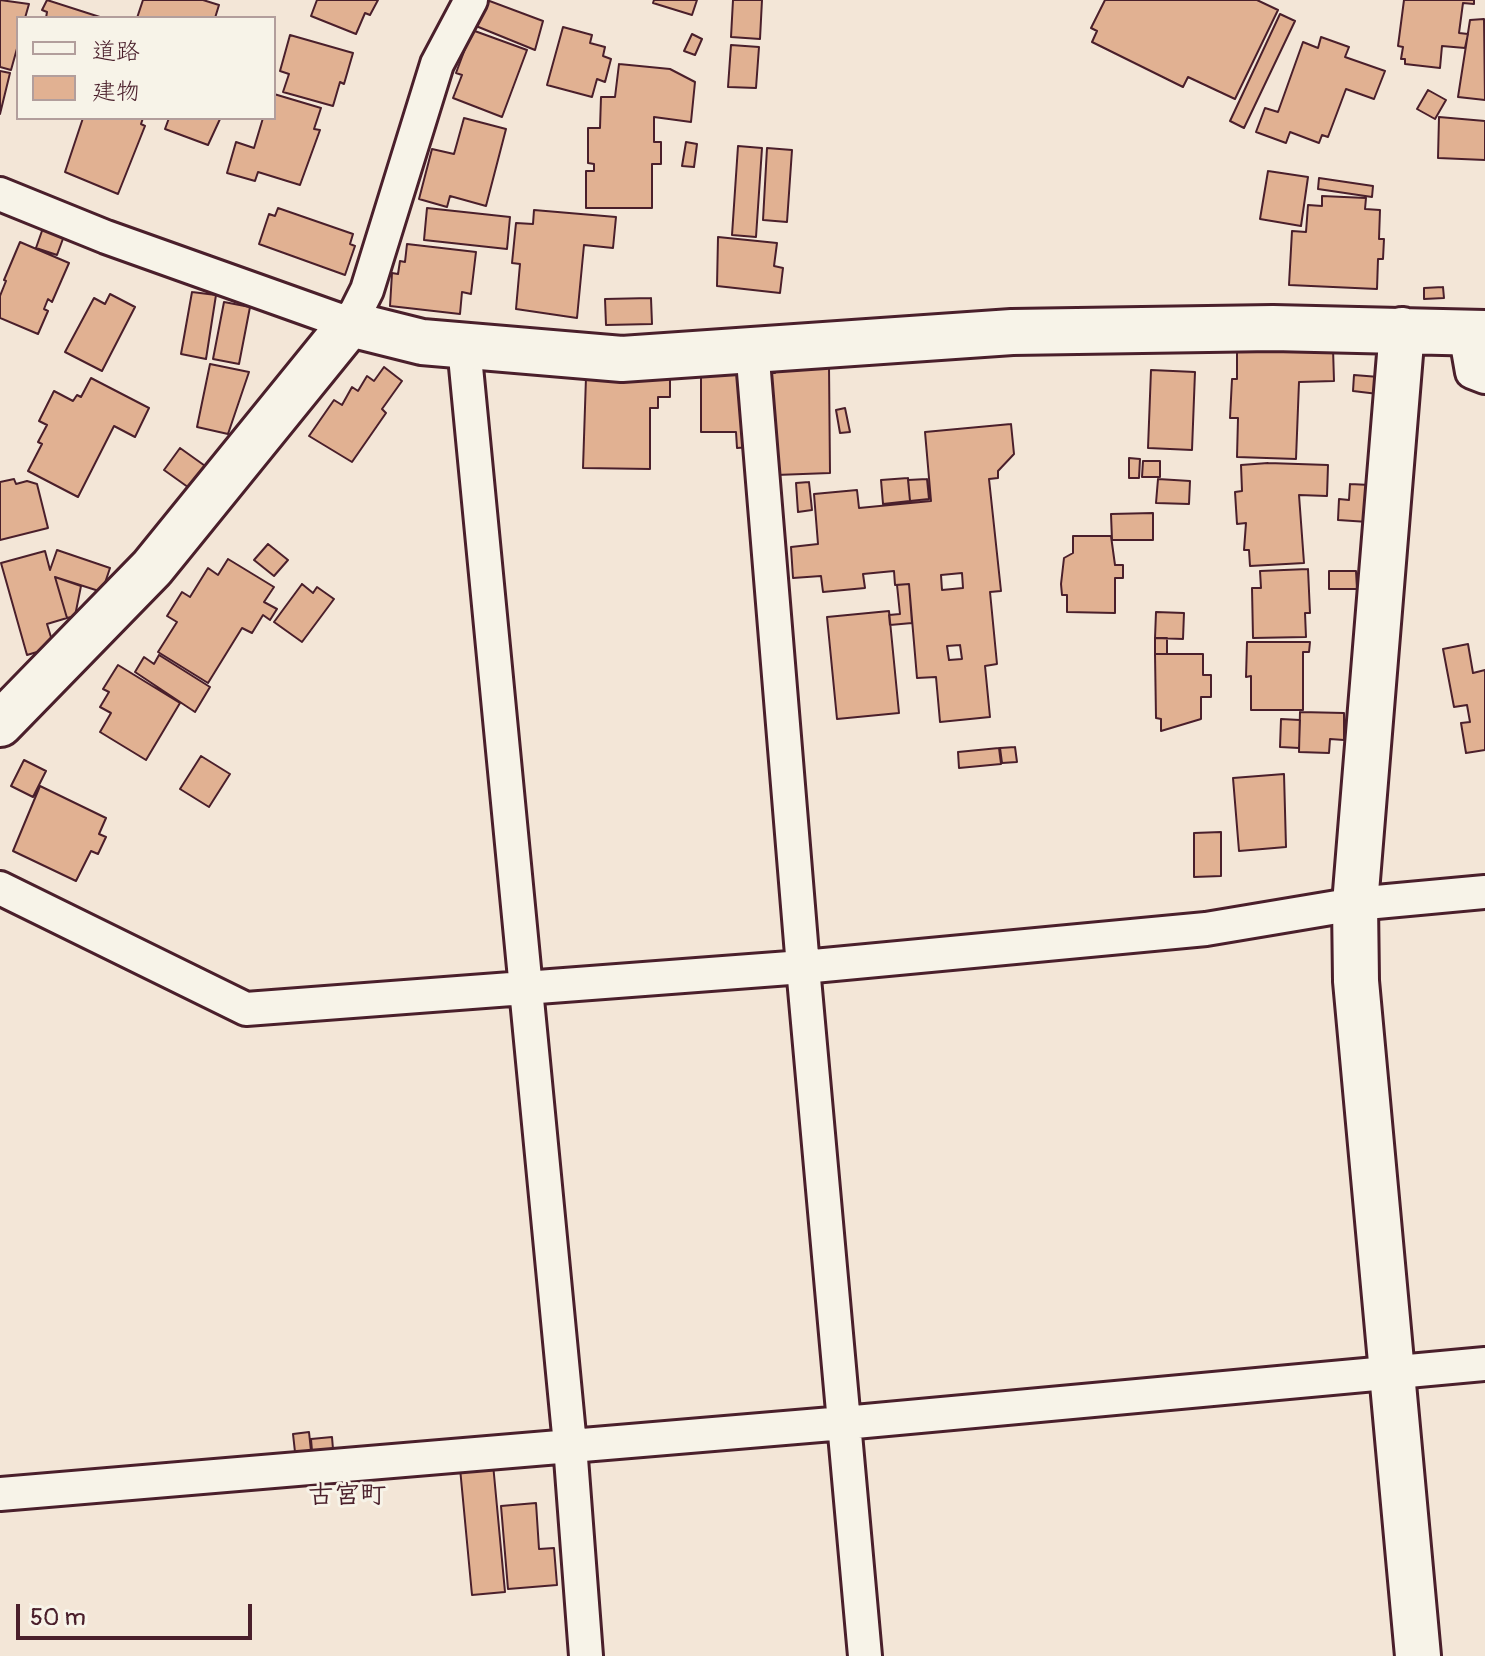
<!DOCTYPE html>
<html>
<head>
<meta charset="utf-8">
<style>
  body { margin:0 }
  #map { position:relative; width:1485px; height:1656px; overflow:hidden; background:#f3e6d7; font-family:Pangolin,"Klee One",sans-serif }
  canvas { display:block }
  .legend { position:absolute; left:16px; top:16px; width:260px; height:104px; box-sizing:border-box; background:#f7f3e8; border:2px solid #b29e9c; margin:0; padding:10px 14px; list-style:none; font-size:24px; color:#4a1f2b }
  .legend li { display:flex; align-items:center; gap:16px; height:40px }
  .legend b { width:40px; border:2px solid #b29e9c }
  .scale { position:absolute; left:16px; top:1604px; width:236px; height:36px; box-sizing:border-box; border:4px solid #4a1f2b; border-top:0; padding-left:10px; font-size:24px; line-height:28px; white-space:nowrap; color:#4a1f2b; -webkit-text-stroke:6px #f7f3e8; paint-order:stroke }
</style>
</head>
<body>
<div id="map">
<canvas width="1485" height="1656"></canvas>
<ul class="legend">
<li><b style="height:10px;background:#f7f3e8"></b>道路</li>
<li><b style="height:22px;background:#e1b192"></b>建物</li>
</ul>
<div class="scale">50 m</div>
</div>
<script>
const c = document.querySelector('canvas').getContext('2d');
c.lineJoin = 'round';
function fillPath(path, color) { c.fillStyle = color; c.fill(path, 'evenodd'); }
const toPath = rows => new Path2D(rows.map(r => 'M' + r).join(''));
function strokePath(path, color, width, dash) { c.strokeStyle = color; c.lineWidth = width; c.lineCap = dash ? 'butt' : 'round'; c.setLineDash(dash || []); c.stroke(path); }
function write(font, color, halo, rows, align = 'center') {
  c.font = font + ' Pangolin,"Klee One",sans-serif'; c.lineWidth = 6; c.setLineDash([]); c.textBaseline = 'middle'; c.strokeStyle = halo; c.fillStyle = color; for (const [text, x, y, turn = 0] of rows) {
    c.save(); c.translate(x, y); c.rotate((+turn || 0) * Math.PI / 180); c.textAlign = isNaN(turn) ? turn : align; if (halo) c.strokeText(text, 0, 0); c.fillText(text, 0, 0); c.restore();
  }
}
const building = toPath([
  [0,0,29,4,25,18,18,18,18,45,11,70,0,67,0,0],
  [47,0,103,18,46,18,47,12,42,10,47,0],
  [143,0,203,0,219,5,215,18,137,18,143,0],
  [317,0,378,0,370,15,365,13,356,34,311,16,317,0],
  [487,0,543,21,535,50,476,26,487,0],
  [654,0,697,0,692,15,653,3,654,0],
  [733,0,762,0,760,39,731,37,733,0],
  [1105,0,1257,0,1278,10,1235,99,1188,77,1183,87,1092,42,1097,31,1091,28,1105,0],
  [1404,0,1474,0,1474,4,1463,3,1459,33,1468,34,1465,48,1442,46,1440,68,1405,64,1405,59,1401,59,1403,47,1398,46,1404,0],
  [1280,14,1295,21,1244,128,1230,121,1280,14],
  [1484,19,1485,100,1458,97,1470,20,1484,19],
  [563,27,592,35,590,43,605,47,603,56,611,59,605,82,597,79,592,97,547,85,563,27],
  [472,30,527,50,502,117,453,98,462,75,456,73,472,30],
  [692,34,702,39,695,55,684,51,692,34],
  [290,35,353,53,344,84,340,82,333,106,283,92,289,74,280,71,290,35],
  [1321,37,1349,47,1345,57,1385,71,1374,99,1346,89,1328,137,1322,135,1319,143,1290,132,1286,143,1256,132,1265,108,1278,112,1303,42,1318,48,1321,37],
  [731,45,759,47,756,88,728,87,731,45],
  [619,64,670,69,695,82,691,122,654,117,654,142,661,142,661,164,652,164,652,208,586,208,586,171,594,171,594,164,588,163,588,128,600,128,601,97,615,97,619,64],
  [0,71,10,73,0,114,0,71],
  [1428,90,1446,100,1435,119,1417,109,1428,90],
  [274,94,321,108,314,129,320,130,300,185,258,172,255,181,227,173,236,142,254,148,263,118,274,118,274,94],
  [1439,117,1485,121,1485,160,1438,158,1439,117],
  [83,118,143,118,141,124,145,126,118,194,65,172,83,118],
  [169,118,219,118,220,119,208,145,165,129,169,118],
  [464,118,506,129,486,206,450,196,447,207,419,199,432,149,454,154,464,118],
  [686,142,697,144,694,167,682,166,686,142],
  [738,146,762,148,756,237,732,235,738,146],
  [767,148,792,150,787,222,763,220,767,148],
  [1268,171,1308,177,1301,226,1260,219,1268,171],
  [1319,178,1373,186,1372,197,1318,189,1319,178],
  [1322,196,1366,198,1365,209,1380,210,1379,239,1384,239,1383,259,1378,259,1377,289,1289,285,1292,231,1306,232,1308,205,1322,206,1322,196],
  [278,208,353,234,350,244,355,246,345,275,259,244,269,214,275,216,278,208],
  [427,208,510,217,507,249,424,240,427,208],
  [534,210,616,217,613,248,584,245,577,318,516,309,520,264,512,263,516,223,533,224,534,210],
  [43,228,64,236,57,255,36,248,43,228],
  [718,237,777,243,774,266,783,268,780,293,717,286,718,237],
  [20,242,69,263,52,302,48,299,44,309,48,311,38,334,0,318,0,296,6,281,4,280,20,242],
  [407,244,476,252,471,294,462,292,460,314,390,306,392,273,398,274,400,261,405,262,407,244],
  [1443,287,1444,298,1424,299,1424,288,1443,287],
  [192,292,216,295,206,359,181,354,192,292],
  [110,294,135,307,102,371,65,352,94,298,105,304,110,294],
  [651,298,652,324,606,325,605,299,651,298],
  [224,302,250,307,239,364,213,359,224,302],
  [1333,348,1334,381,1299,382,1296,459,1237,457,1238,418,1230,418,1232,379,1237,379,1237,351,1333,348],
  [210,364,249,372,228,434,197,427,210,364],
  [829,365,830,473,776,475,773,407,767,408,766,373,775,373,775,368,829,365],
  [384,367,402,381,382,409,386,413,352,462,309,436,334,400,342,405,352,387,358,391,367,376,374,381,384,367],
  [701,369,731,369,731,374,746,374,751,447,737,448,736,432,701,432,701,369],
  [1151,370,1195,372,1192,450,1148,448,1151,370],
  [1354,375,1379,377,1378,394,1353,391,1354,375],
  [586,377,670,377,670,397,658,397,658,408,650,408,650,469,583,468,586,377],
  [91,378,149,408,135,437,114,426,78,497,28,471,42,444,38,442,47,425,39,421,54,391,73,401,77,395,81,397,91,378],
  [845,408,850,432,840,433,836,410,845,408],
  [1011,424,1014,454,998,471,998,478,989,479,1001,591,990,592,997,664,985,666,990,717,940,722,936,677,917,678,909,584,895,585,894,571,863,574,865,588,823,592,821,576,793,578,791,547,818,544,814,494,857,490,859,508,931,501,925,432,1011,424],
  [962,573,963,588,942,590,941,575,962,573],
  [960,645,962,659,949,660,947,646,960,645],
  [180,448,208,468,192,490,164,470,180,448],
  [1129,458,1140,459,1139,478,1129,478,1129,458],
  [1143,461,1160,461,1160,477,1142,477,1143,461],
  [1268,463,1328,465,1327,496,1299,495,1304,563,1250,566,1249,550,1244,550,1246,523,1237,524,1235,492,1242,491,1241,465,1268,463],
  [908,478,910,501,883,504,881,480,908,478],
  [14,479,16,484,27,481,37,484,48,528,0,540,0,482,14,479],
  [927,479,929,499,910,501,908,480,927,479],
  [1158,479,1190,481,1189,504,1156,503,1158,479],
  [809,482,812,510,798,512,796,483,809,482],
  [1350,484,1370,485,1368,522,1338,520,1339,499,1349,500,1350,484],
  [1153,513,1153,540,1112,540,1111,514,1153,513],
  [1073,536,1111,536,1115,565,1123,565,1123,578,1115,578,1115,613,1067,612,1067,595,1062,595,1061,584,1064,558,1073,553,1073,536],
  [268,544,288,560,274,576,254,560,268,544],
  [57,550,110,568,102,592,55,577,67,618,47,624,54,647,27,655,1,563,45,551,50,570,57,550],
  [228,559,274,587,264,602,277,609,270,620,263,615,252,633,242,628,208,683,158,652,177,622,167,616,182,592,190,597,208,568,218,575,228,559],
  [1308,569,1310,613,1305,613,1306,637,1253,638,1252,588,1261,588,1260,571,1308,569],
  [1329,571,1356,571,1357,589,1329,589,1329,571],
  [55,577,81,586,75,616,67,618,55,577],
  [302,584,313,593,317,587,334,599,302,642,274,622,302,584],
  [909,584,912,623,890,625,889,615,900,614,897,585,909,584],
  [889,611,899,713,837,719,827,617,889,611],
  [1156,612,1184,613,1183,639,1155,638,1156,612],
  [1155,638,1167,638,1167,654,1155,654,1155,638],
  [1247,642,1310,642,1309,652,1303,652,1303,710,1251,710,1251,676,1246,677,1247,642],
  [1468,644,1473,673,1485,670,1485,750,1466,753,1461,723,1470,722,1467,705,1454,707,1443,649,1468,644],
  [1155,654,1203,654,1203,675,1211,675,1211,697,1201,697,1201,719,1161,731,1161,719,1156,718,1155,654],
  [159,655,210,687,195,712,135,672,144,657,154,664,159,655],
  [118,665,180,703,146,760,100,732,111,713,100,707,109,692,103,689,118,665],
  [1300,712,1344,713,1344,740,1330,739,1329,753,1299,752,1300,712],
  [1281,719,1300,720,1299,748,1280,747,1281,719],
  [1015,747,1017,762,1002,763,1000,748,1015,747],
  [999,748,1001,764,959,768,958,752,999,748],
  [201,756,230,774,209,807,180,789,201,756],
  [24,760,46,771,33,797,11,786,24,760],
  [1284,774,1286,847,1239,851,1233,778,1284,774],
  [40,786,106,818,99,834,106,837,98,854,91,851,76,881,13,851,40,786],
  [1221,832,1221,876,1194,877,1194,833,1221,832],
  [309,1432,311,1451,295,1452,293,1434,309,1432],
  [332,1437,333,1449,312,1451,311,1439,332,1437],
  [493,1464,505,1592,472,1595,460,1468,493,1464],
  [536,1503,539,1549,554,1548,557,1585,508,1589,501,1506,536,1503]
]);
fillPath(building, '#e1b192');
strokePath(building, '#4a1f2b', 2);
const street = toPath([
  [0,194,106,237,350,324,367,290,437,64,471,0],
  [1465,332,1472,372,1485,377],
  [464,346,570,1445,586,1656],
  [752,348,803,967,865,1656],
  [0,888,246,1009,803,967,1206,929,1355,904,1485,892],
  [0,1494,844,1423,1485,1364]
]);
const secondary = toPath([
  [1402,330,1355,904,1356,981,1418,1656],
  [0,724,152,568,350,324,422,342,622,359,1012,332,1273,328,1485,333]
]);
strokePath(street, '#4a1f2b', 38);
strokePath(secondary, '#4a1f2b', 50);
strokePath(street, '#f7f3e8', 32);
strokePath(secondary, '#f7f3e8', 44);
write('bold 26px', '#4a1f2b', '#f7f3e8', [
  ["古宮町",347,1496]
]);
</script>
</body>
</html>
